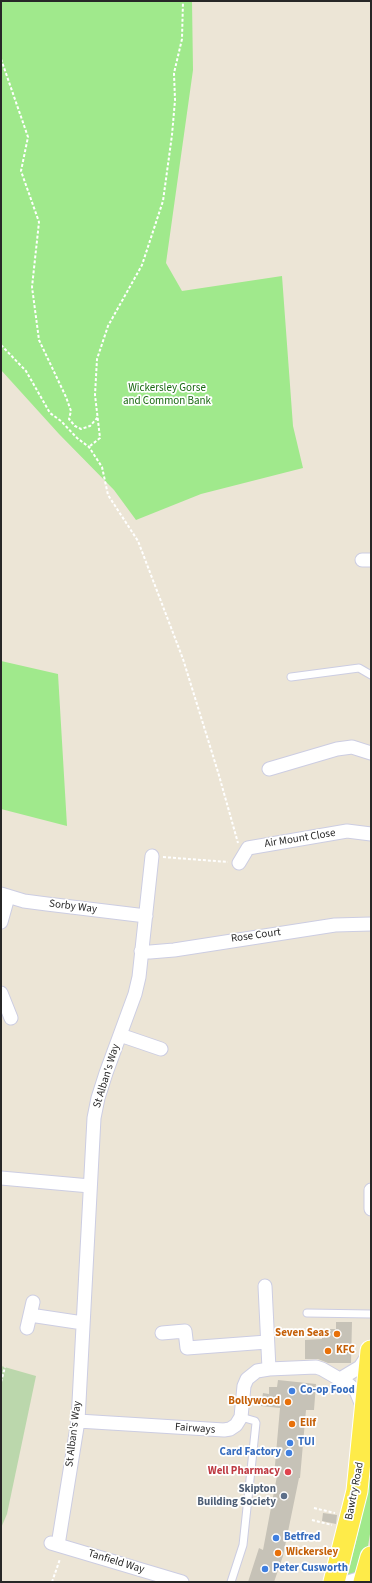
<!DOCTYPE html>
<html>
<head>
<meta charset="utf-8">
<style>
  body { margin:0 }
  #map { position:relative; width:372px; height:1583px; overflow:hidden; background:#ece5d6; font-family:"Source Sans 3",sans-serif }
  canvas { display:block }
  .frame { position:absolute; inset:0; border:2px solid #272727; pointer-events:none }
</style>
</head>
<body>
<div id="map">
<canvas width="372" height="1583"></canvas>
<div class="frame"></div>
</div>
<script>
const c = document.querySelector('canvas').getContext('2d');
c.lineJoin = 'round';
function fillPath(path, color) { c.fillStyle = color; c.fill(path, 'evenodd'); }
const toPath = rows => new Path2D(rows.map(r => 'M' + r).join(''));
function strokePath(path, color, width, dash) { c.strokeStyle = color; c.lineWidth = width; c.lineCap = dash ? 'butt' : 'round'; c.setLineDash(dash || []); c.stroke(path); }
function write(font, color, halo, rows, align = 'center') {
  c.font = font + ' "Source Sans 3",sans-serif'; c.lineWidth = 3.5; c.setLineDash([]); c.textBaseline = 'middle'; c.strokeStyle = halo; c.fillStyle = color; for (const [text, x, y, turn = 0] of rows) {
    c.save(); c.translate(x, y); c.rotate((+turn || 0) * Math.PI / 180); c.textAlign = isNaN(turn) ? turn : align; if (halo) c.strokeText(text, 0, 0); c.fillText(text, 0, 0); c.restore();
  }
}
fillPath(toPath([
  [1,1,192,1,193,70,166,263,182,291,282,276,293,426,303,468,201,494,136,520,114,490,59,434,1,370],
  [1,661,58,674,67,826,1,809],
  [371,1445,371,1528,368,1546,361,1573,347,1579,361,1520]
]), '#a0e98c');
fillPath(toPath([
  [1,1366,36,1376,7,1514,1,1528]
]), '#bbd7ac');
fillPath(toPath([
  [336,1322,352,1322,351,1363,328,1363,318,1359,305,1359,305,1340,322,1339,322,1329,336,1329],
  [278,1380,316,1384,314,1410,306,1410,300,1478,299,1478,283,1556,274,1582,248,1582,259,1548,263,1550,277,1476,274,1476,280,1408,261,1406,263,1393,269,1394,269,1387,277,1387],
  [323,1513,337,1515,336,1524,322,1521]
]), '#c6c2b7');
const service = toPath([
  [291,677,359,668,371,675],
  [307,1313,371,1314],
  [231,1582,243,1545,256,1423,255,1421,241,1417]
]);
const minor = toPath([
  [362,560,371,560],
  [269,769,337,749,352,747,371,753],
  [239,863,248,848,347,831,371,834],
  [1,894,24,901,47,904,146,916],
  [1,922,8,897],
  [141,951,150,952,174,950,335,925,371,924],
  [1,993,11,1018],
  [120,1035,161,1049],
  [1,1178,90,1186],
  [371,1190,371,1209],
  [265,1286,269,1369],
  [30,1315,83,1323],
  [27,1328,33,1302],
  [162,1333,185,1331,187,1348,267,1342],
  [340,1379,360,1367,368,1355],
  [78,1421,224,1430,230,1429,236,1425,241,1417,244,1386,247,1379,257,1371,269,1369,316,1367,322,1369,348,1384,356,1391,363,1408],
  [51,1543,182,1582],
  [58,1545,78,1421,94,1118,98,1098,106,1073,135,994,139,977,152,856],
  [348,1582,358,1579,368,1582]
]);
const primary = toPath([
  [334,1582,357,1491,371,1351],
  [364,1582,371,1557]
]);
strokePath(service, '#cccde2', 9);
strokePath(minor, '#cccde2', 15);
strokePath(primary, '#fff', 23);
strokePath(toPath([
  [1,59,28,137,21,171,39,222,32,287,39,340,66,397,71,411,69,419,75,426,81,429,90,426,98,417],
  [1,345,26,371,50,413,61,421,77,438,89,447,102,467,108,495,138,541,183,659,218,772,238,843],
  [90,446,100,438,95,395,97,359,108,326,142,265,163,201,172,135,175,100,174,73,182,39,183,1],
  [163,857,228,862],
  [1,1382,5,1367],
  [314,1508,335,1513],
  [312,1520,332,1525],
  [52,1582,60,1559]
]), '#fff', 2, [3, 2]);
strokePath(service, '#fff', 7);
strokePath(minor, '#fff', 13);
strokePath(primary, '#feeb49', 21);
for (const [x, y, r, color] of [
  [337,1334,4,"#e8710a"],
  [328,1351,4,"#e8710a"],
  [292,1391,4,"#3f7fe0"],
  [288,1402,4,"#e8710a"],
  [292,1424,4,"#e8710a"],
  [290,1443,4,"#3f7fe0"],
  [289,1453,4,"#3f7fe0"],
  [288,1472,4,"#e0444e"],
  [284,1496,4,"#5c6f8a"],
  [276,1538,4,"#3f7fe0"],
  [278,1553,4,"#e8710a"],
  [265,1569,4,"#3f7fe0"]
]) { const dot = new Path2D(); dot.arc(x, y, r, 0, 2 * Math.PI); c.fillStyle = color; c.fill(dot); strokePath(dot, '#fff', 1.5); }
write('11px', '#196912', '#fff', [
  ["Wickersley Gorse",167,389],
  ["and Common Bank",167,402]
]);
write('11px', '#272727', '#fff', [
  ["Air Mount Close",300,839,-9],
  ["Sorby Way",73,907,7],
  ["Rose Court",256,936,-8],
  ["St Alban's Way",107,1076,-73],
  ["Fairways",195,1429,4],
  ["St Alban's Way",74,1434,-83],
  ["Bawtry Road",355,1491,-79],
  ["Tanfield Way",116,1562,17]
]);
write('bold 11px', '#c56008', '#fff', [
  ["Seven Seas",329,1334,"right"],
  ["KFC",336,1351],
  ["Bollywood",280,1402,"right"],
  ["Elif",300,1424],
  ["Wickersley",286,1553]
], 'left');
write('bold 11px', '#366cbe', '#fff', [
  ["Co-op Food",300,1391],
  ["TUI",298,1443],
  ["Card Factory",281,1453,"right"],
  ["Betfred",284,1538],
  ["Peter Cusworth",273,1569]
], 'left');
write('bold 11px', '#be3a42', '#fff', [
  ["Well Pharmacy",280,1472]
], 'right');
write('bold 11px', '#4e5e75', '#fff', [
  ["Skipton",276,1490],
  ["Building Society",276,1503]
], 'right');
</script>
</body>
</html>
